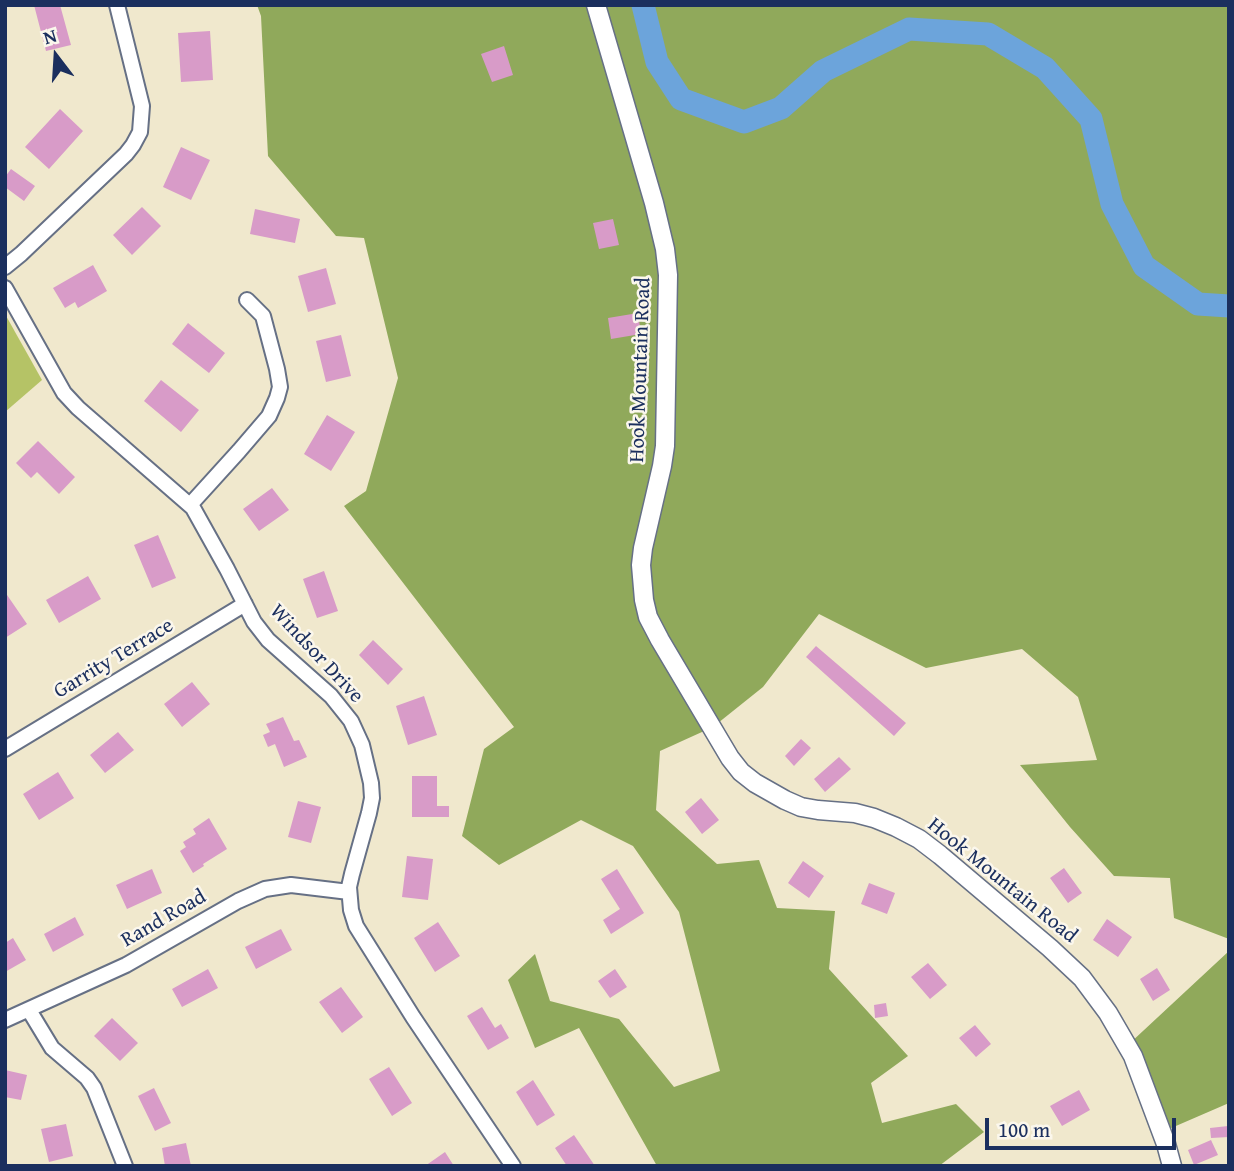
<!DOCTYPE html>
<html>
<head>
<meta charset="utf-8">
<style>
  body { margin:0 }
  #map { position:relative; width:1234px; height:1171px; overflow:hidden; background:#f0e8cd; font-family:"Gentium Book Plus",serif }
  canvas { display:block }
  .frame { position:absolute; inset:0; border:7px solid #1b2f5e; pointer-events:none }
  .north { position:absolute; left:21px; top:21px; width:70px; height:70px; -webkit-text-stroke:5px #fbf7ec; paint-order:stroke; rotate:343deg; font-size:19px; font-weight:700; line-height:28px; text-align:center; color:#1b2f5e }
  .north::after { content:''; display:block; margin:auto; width:24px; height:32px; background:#1b2f5e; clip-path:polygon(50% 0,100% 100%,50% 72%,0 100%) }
  .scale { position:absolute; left:985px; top:1118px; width:191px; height:32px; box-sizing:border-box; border:4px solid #1b2f5e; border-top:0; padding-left:9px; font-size:21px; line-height:24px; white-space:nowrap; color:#1b2f5e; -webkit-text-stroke:5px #fbf7ec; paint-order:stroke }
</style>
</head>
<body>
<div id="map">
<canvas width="1234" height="1171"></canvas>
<div class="frame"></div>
<div class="north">N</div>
<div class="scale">100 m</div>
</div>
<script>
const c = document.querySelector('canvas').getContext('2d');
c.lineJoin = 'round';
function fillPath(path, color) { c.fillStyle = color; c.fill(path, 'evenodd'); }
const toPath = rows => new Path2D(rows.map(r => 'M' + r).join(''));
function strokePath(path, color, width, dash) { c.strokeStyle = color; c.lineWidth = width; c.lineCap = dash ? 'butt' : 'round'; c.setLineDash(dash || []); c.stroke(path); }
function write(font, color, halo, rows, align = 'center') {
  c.font = font + ' "Gentium Book Plus",serif'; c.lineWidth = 5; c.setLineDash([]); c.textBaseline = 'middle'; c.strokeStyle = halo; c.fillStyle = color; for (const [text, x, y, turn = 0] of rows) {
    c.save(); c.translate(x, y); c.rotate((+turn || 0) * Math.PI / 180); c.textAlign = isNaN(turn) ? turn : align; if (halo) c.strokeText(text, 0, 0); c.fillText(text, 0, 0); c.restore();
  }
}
fillPath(toPath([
  [5,314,42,380,5,412]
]), '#b5c366');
fillPath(toPath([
  [257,5,1229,5,1229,939,1174,918,1170,878,1114,876,1070,827,1020,765,1097,760,1078,697,1022,649,926,668,819,614,763,687,713,727,660,751,656,810,717,864,759,860,777,908,835,911,829,969,908,1056,871,1083,882,1123,956,1104,984,1132,939,1166,657,1166,579,1028,535,1048,508,980,535,954,550,1001,619,1019,674,1087,720,1071,679,912,633,846,581,820,499,865,462,836,484,749,514,727,344,506,366,491,398,378,364,238,336,236,268,156,261,16],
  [1229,951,1229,1103,1162,1132,1129,1044]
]), '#90a95b');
strokePath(toPath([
  [643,5,657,62,681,99,744,122,781,108,823,71,909,29,988,34,1045,68,1091,119,1112,204,1144,266,1198,304,1229,306]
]), '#6ca4db', 23);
fillPath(toPath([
  [34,5,60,5,71,45,46,51],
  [210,31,213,80,181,82,178,33],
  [504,46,513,75,492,82,481,54],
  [60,109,83,131,49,169,25,147],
  [181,147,210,160,191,200,163,187],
  [11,169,35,186,24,201,5,187,5,177],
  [142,207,161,226,132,255,113,235],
  [255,209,300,219,295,243,250,234],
  [613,219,619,245,599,249,593,223],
  [93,265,107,291,78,308,75,302,65,308,53,288],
  [326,268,336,304,308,312,298,276],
  [638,313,641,334,611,339,608,318],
  [188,323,225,353,209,373,172,344],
  [341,335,351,376,326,382,316,341],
  [161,380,199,410,181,432,144,401],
  [327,415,355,432,331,471,304,454],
  [38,441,75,477,59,494,37,472,31,478,16,463],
  [272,488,289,510,259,531,243,509],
  [158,535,176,578,152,588,134,545],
  [324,571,338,611,317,618,303,579],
  [88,576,101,599,59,623,46,600],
  [5,592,27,624,5,638],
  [373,640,403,669,388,685,359,655],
  [816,646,906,723,894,736,806,657],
  [192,682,210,704,182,727,164,704],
  [424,696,437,735,408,745,396,706],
  [283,717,294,741,299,740,307,757,284,767,275,744,268,747,263,735,270,732,266,724],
  [118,732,134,750,105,773,90,755],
  [801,739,811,748,794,766,785,756],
  [839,757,851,769,825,792,814,779],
  [58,772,74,798,39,820,23,794],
  [412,776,437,776,437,806,449,806,449,817,412,817],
  [701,798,719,820,702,834,685,812],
  [298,801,321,807,311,843,288,837],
  [209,818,227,849,203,864,204,866,193,873,180,851,186,847,183,842,196,834,193,829],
  [407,856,433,859,428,900,402,897],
  [803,861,824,876,809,898,788,883],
  [1064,868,1082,893,1068,903,1050,878],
  [152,869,162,893,127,909,116,885],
  [617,869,644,913,611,934,603,920,620,909,601,879],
  [869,883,895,893,887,914,861,904],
  [75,917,84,935,53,952,44,934],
  [1107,919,1132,937,1118,957,1093,940],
  [438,922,460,956,435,972,414,938],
  [281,929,292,950,256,969,245,947],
  [13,938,26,960,5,972,5,943],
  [928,963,947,985,930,999,911,977],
  [1157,968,1170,990,1153,1001,1140,979],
  [208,969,218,988,182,1007,172,989],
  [615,969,627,987,610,998,598,981],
  [341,987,363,1017,342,1033,319,1002],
  [886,1003,888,1016,875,1018,874,1005],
  [482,1007,495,1028,501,1024,509,1038,488,1050,467,1016],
  [112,1018,138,1043,120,1061,94,1036],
  [975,1025,991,1044,976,1057,959,1038],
  [389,1067,412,1103,392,1116,369,1079],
  [5,1070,27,1075,21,1100,5,1097],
  [533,1080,555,1115,537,1126,516,1092],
  [154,1088,171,1123,155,1131,138,1096],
  [1079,1090,1090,1110,1062,1126,1050,1106],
  [66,1124,73,1156,49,1162,41,1129],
  [1228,1126,1229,1137,1211,1138,1210,1128],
  [574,1135,595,1166,567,1166,555,1148],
  [1211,1140,1218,1155,1194,1165,1188,1150],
  [186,1143,191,1166,165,1166,162,1148],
  [445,1152,454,1166,425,1166]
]), '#d89bc8');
const minor = toPath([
  [5,267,21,254,126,154,133,145,140,132,142,106,117,5],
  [5,288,64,393,78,408,193,508,227,569,254,622,268,640,331,696,351,721,362,745,371,783,372,798,369,813,352,874,349,887,351,910,356,926,413,1017,513,1166],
  [190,505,239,451,269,416,277,398,280,387,277,369,263,316,247,300],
  [5,749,245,604],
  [29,1010,52,1048,87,1078,94,1088,125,1166],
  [5,1020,126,965,238,901,265,889,291,885,349,892]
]);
const tertiary = toPath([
  [596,5,654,203,665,249,668,275,665,446,662,466,643,548,641,565,644,600,648,617,660,640,730,758,741,772,755,783,785,800,801,807,818,810,855,813,874,818,896,827,919,839,940,855,1050,948,1082,978,1108,1013,1133,1056,1166,1144,1172,1166]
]);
strokePath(minor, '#667085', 18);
strokePath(tertiary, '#667085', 21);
strokePath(minor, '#fff', 14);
strokePath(tertiary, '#fff', 18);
write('21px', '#1b2f5e', '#fbf7ec', [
  ["Hook Mountain Road",641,370,-88],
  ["Windsor Drive",316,654,47],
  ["Garrity Terrace",114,659,-31],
  ["Hook Mountain Road",1002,881,39],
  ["Rand Road",164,919,-30]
]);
</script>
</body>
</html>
